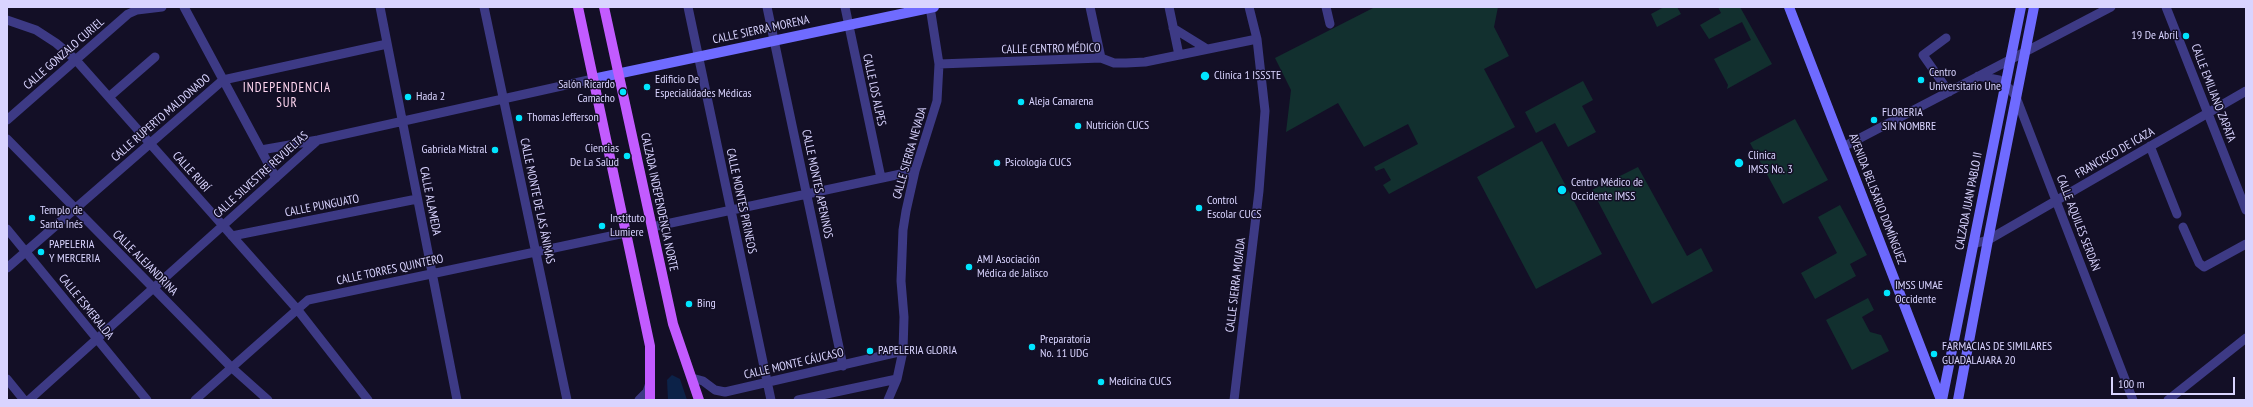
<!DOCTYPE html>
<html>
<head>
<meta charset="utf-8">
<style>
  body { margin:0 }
  #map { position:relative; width:2253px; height:407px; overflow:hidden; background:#130f26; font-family:"PT Sans Narrow",sans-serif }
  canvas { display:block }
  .frame { position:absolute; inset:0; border:8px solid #d9d4ff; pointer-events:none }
  .scale { position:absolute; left:2111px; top:377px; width:124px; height:18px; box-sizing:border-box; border:2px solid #d9d4ff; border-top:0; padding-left:5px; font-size:12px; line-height:14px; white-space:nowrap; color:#d9d4ff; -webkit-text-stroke:3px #130f26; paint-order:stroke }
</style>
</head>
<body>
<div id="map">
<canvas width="2253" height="407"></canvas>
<div class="frame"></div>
<div class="scale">100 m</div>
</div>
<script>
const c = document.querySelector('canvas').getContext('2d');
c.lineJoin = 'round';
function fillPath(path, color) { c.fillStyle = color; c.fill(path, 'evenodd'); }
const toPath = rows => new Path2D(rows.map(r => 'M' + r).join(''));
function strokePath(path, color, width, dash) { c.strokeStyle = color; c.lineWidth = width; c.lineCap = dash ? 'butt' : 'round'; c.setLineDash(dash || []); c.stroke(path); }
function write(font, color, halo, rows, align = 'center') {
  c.font = font + ' "PT Sans Narrow",sans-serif'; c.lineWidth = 3; c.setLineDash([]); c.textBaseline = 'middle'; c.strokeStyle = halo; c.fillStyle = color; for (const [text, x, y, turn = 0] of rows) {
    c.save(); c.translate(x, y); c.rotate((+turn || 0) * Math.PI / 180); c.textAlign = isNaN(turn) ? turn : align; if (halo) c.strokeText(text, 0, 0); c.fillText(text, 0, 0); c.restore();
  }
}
fillPath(toPath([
  [1375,7,1498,7,1494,27,1509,56,1484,69,1515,127,1389,194,1383,185,1391,180,1384,168,1376,171,1374,167,1418,144,1408,124,1364,147,1338,103,1286,132,1291,90,1275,58],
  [1664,7,1677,7,1681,14,1657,27,1651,14],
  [1718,7,1740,7,1772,64,1727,89,1728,85,1714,59,1751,40,1742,22,1709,39,1700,25,1721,13],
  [1583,81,1593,100,1582,106,1596,132,1568,147,1555,123,1536,133,1525,112],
  [1795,119,1828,180,1783,204,1750,143],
  [1542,141,1602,254,1536,289,1477,177],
  [1638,167,1687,256,1701,248,1713,271,1652,304,1592,190],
  [1840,205,1867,255,1850,264,1856,276,1815,299,1801,273,1837,253,1818,217],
  [1868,298,1874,310,1862,317,1870,332,1881,335,1889,351,1852,370,1826,320]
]), '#12302f');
fillPath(toPath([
  [672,375,680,379,687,400,668,400,667,380]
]), '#0c2248');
strokePath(toPath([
  [184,7,276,178],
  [380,7,457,400],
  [484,7,567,400],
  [688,7,771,400],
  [767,7,843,366],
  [845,7,881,178],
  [1090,7,1101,58],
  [1169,7,1179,55],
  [1326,7,1330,24],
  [2166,7,2246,210],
  [7,20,36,30,56,43,75,59,297,309,368,400],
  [1173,28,1207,49],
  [1946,38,1923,55,1949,92],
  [939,64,1101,58,1114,63,1126,63,1145,62,1257,39],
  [1978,76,1999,80,2011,90,2016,97,2133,400],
  [109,97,155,57],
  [7,120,128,14,137,10,162,7],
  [7,139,231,367,268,400],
  [2150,146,2177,214],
  [1843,147,2111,7],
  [261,150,318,140,593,79],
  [652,227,915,171],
  [2183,227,2199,263,2204,267,2246,244],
  [7,229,147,400],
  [232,236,417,199],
  [1973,244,1988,240,2246,91],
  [7,268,223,80,387,44],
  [692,378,703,381,715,390,725,392,903,351],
  [7,379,24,400],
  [29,400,318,140],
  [195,400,308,300,625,233],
  [639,400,647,392,650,383],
  [798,400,897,379],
  [888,400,897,379,903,351,904,317,901,281,903,230,906,211,915,171,937,101,939,64,930,7],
  [1234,400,1259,191,1265,111,1257,39,1249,7],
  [2168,400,2246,338]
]), '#3d3a85', 9);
strokePath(toPath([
  [1789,7,1941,400],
  [593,79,934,7],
  [1942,400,2021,7],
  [1958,400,1988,240,2034,7]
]), '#6f6bff', 10);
strokePath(toPath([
  [578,7,650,346,650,400],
  [604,7,673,324,699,400]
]), '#c25bff', 10);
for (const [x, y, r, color] of [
  [2186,36,4,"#00e5ff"],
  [1205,76,5,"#00e5ff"],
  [1921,80,4,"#00e5ff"],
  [647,87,4,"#00e5ff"],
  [623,92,4,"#00e5ff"],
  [408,97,4,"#00e5ff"],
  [1021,102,4,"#00e5ff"],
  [519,118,4,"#00e5ff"],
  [1874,120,4,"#00e5ff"],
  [1078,126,4,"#00e5ff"],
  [495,150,4,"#00e5ff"],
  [627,156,4,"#00e5ff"],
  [997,163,4,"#00e5ff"],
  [1739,163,5,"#00e5ff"],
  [1562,190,5,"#00e5ff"],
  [1199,208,4,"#00e5ff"],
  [32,218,4,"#00e5ff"],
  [602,226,4,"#00e5ff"],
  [41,252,4,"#00e5ff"],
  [969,267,4,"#00e5ff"],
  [1887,293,4,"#00e5ff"],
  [689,304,4,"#00e5ff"],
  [1032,347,4,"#00e5ff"],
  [870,351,4,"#00e5ff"],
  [1934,354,4,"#00e5ff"],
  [1101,382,4,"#00e5ff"]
]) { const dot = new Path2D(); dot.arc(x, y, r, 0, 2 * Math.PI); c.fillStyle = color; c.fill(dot); strokePath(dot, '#130f26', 1.5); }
write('12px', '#d9d4ff', '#130f26', [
  ["CALLE SIERRA MORENA",761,30,-12],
  ["CALLE CENTRO MÉDICO",1051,49,-1],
  ["CALLE GONZALO CURIEL",64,54,-41],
  ["CALLE LOS ALPES",874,90,78],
  ["CALLE EMILIANO ZAPATA",2213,93,69],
  ["CALLE RUPERTO MALDONADO",161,118,-41],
  ["CALLE SIERRA NEVADA",910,153,-74],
  ["FRANCISCO DE ICAZA",2115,153,-30],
  ["CALLE RUBÍ",191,172,48],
  ["CALLE SILVESTRE REVUELTAS",261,175,-42],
  ["CALLE MONTES APENINOS",817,184,78],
  ["AVENIDA BELISARIO DOMÍNGUEZ",1877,199,69],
  ["CALLE ALAMEDA",430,201,79],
  ["CALLE MONTE DE LAS ÁNIMAS",537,201,78],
  ["CALLE MONTES PIRINEOS",741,201,78],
  ["CALZADA JUAN PABLO II",1969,201,-79],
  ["CALZADA INDEPENDENCIA NORTE",659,202,78],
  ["CALLE PUNGUATO",322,206,-11],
  ["CALLE AQUILES SERDÁN",2078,223,69],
  ["CALLE ALEJANDRINA",145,263,45],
  ["CALLE TORRES QUINTERO",390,270,-12],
  ["CALLE SIERRA MOJADA",1236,285,-83],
  ["CALLE ESMERALDA",86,307,51],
  ["CALLE MONTE CÁUCASO",794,364,-13]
]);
write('12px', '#d9d4ff', '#130f26', [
  ["19 De Abril",2178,36,"right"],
  ["Centro",1929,73],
  ["Universitario Une",1929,87],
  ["Clinica 1 ISSSTE",1214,76],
  ["Edificio De",655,80],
  ["Especialidades Médicas",655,94],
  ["Salón Ricardo",615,85,"right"],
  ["Camacho",615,99,"right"],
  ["Hada 2",416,97],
  ["Aleja Camarena",1029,102],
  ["FLORERIA",1882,113],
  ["SIN NOMBRE",1882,127],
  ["Thomas Jefferson",527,118],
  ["Nutrición CUCS",1086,126],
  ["Ciencias",619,149,"right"],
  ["De La Salud",619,163,"right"],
  ["Gabriela Mistral",487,150,"right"],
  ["Clinica",1748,156],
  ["IMSS No. 3",1748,170],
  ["Psicología CUCS",1005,163],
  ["Centro Médico de",1571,183],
  ["Occidente IMSS",1571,197],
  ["Control",1207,201],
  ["Escolar CUCS",1207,215],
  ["Templo de",40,211],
  ["Santa Inés",40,225],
  ["Instituto",610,219],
  ["Lumiere",610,233],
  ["PAPELERIA",49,245],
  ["Y MERCERIA",49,259],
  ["AMJ Asociación",977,260],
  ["Médica de Jalisco",977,274],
  ["IMSS UMAE",1895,286],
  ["Occidente",1895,300],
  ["Bing",697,304],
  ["Preparatoria",1040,340],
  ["No. 11 UDG",1040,354],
  ["FARMACIAS DE SIMILARES",1942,347],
  ["GUADALAJARA 20",1942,361],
  ["PAPELERIA GLORIA",878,351],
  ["Medicina CUCS",1109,382]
], 'left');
c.letterSpacing = '1px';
write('13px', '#ffd6f0', '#130f26', [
  ["INDEPENDENCIA",287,88],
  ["SUR",287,103]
]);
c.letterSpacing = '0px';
</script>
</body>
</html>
